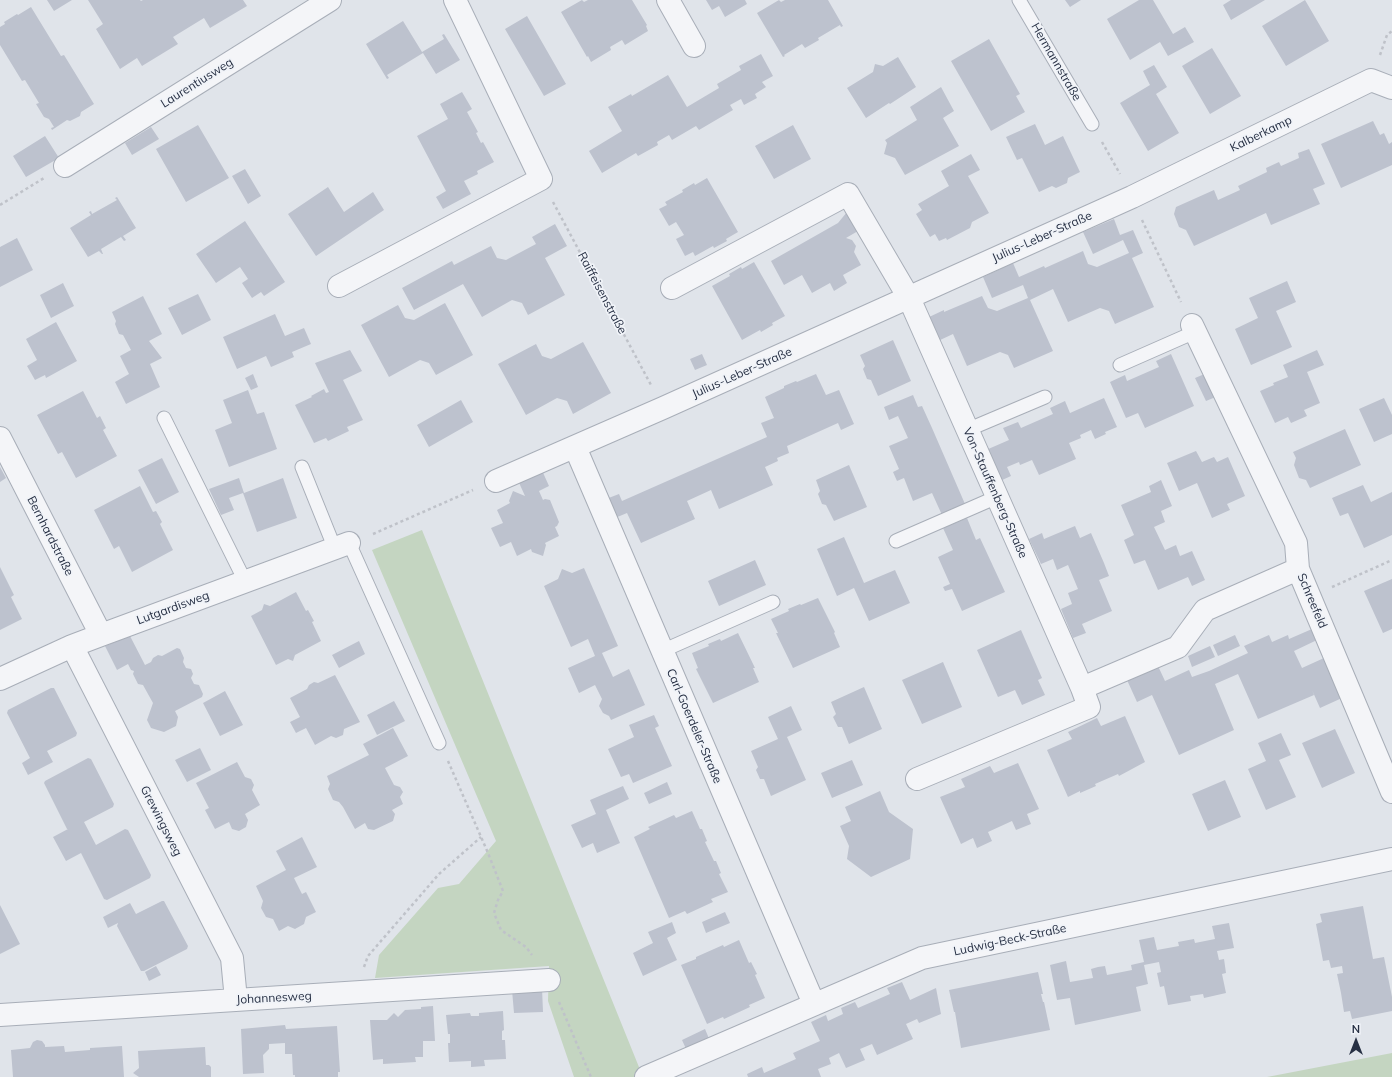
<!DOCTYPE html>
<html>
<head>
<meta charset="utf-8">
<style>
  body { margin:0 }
  #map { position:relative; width:1392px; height:1077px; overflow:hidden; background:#e0e4ea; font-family:Mulish,sans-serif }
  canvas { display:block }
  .north { position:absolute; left:1336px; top:1021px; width:40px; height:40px; -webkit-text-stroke:3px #f0f3f8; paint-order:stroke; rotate:0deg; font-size:11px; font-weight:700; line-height:16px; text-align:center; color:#273044 }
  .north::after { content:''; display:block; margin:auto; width:14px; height:18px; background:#273044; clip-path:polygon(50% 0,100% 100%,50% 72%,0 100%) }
</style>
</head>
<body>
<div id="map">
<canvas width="1392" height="1077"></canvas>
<div class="north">N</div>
</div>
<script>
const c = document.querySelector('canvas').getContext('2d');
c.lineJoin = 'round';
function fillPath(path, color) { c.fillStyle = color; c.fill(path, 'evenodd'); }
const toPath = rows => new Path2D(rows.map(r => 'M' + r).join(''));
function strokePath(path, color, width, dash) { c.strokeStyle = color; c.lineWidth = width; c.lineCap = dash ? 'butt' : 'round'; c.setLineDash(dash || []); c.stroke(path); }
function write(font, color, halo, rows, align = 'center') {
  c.font = font + ' Mulish,sans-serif'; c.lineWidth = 3.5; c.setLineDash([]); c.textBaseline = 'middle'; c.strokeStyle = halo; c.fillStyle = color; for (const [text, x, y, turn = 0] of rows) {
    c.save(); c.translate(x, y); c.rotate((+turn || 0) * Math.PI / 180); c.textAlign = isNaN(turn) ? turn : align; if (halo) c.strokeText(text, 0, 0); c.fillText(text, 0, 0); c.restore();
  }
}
fillPath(toPath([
  [422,530,643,1077,574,1077,548,1001,549,966,375,978,379,955,438,888,459,884,496,841,372,550],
  [1392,1053,1392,1077,1267,1077]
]), '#c4d5c1');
fillPath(toPath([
  [47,0,72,0,54,11],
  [88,0,140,0,141,1,143,0,243,0,247,6,210,28,204,18,173,37,178,44,142,66,137,58,120,69,96,29,103,24],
  [582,0,584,2,588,0,632,0,647,25,646,26,648,31,625,45,622,40,610,47,611,50,591,62,588,56,587,57,561,12],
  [706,0,745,0,747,4,725,17,719,6,712,10],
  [779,0,781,2,785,0,828,0,843,26,841,27,840,25,818,38,819,40,805,48,802,44,784,55,785,56,783,57,757,13],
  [1065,0,1081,0,1070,7],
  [1139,0,1153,0,1173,34,1185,27,1194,42,1168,56,1160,42,1130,60,1107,19],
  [1231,0,1265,0,1231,20,1223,5],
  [1305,0,1329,41,1286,66,1262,26],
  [31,7,61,56,64,55,94,104,81,112,80,116,70,121,67,120,52,130,51,128,54,127,49,119,44,117,36,104,39,103,25,80,22,81,0,45,0,27,5,24,4,22,17,14,18,15],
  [527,16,566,84,544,96,505,29],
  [403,21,422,52,444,39,442,35,444,34,460,60,436,74,423,53,387,75,389,78,387,79,366,44],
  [989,39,1020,94,1016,96,1025,112,991,131,951,61],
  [1212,48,1241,96,1210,114,1182,66],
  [761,54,773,76,762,82,766,87,755,94,757,98,744,105,741,99,730,105,733,110,699,130,696,126,672,140,669,135,657,142,658,145,638,156,636,153,602,173,589,151,622,131,608,107,631,94,632,96,668,75,687,107,719,88,717,84,741,70,739,66],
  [898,57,916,87,890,104,889,103,866,118,847,88,873,72,875,64,883,66],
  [1154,65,1167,87,1156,94,1179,133,1148,151,1120,103,1150,85,1143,71],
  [941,87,954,111,943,118,959,146,905,175,895,158,884,154,887,143,885,140,917,120,910,107],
  [462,92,472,109,467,112,478,132,476,133,481,143,483,142,494,162,477,171,478,174,464,181,471,194,443,209,436,197,446,191,417,136,448,119,440,104],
  [1373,121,1380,135,1384,133,1389,144,1392,142,1392,165,1341,188,1321,144],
  [1035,124,1045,145,1063,136,1080,172,1068,178,1067,183,1056,188,1052,186,1039,192,1022,158,1017,160,1006,137],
  [198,125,229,178,186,202,156,149],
  [793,125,811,159,774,179,755,146],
  [151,127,159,139,132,155,125,143],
  [45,136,59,158,26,177,13,156],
  [1309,149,1325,184,1313,189,1320,204,1271,225,1266,213,1194,246,1186,230,1179,227,1174,214,1176,207,1214,190,1218,200,1240,190,1238,186,1267,172,1266,168,1279,162,1281,166,1299,158,1298,153],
  [971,154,980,170,968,176,989,213,972,222,970,228,947,240,946,238,939,241,935,234,930,237,916,214,922,210,918,204,949,186,941,171],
  [245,169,261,196,248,204,232,176],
  [707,178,738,232,726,239,727,241,714,248,713,246,695,256,693,252,685,256,676,239,684,235,676,222,669,226,659,209,667,205,665,202,683,192,682,190,694,183,695,185],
  [328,187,344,212,373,192,384,210,316,256,288,214],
  [117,197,136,228,123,236,126,240,124,241,121,237,101,249,103,254,102,254,99,251,88,257,70,228,91,215,89,212,91,211,92,214,117,200,115,198],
  [847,212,858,231,846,238,852,240,856,246,854,252,861,265,843,275,847,283,834,291,830,283,812,293,802,275,784,285,771,261,838,223],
  [1114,219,1120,235,1133,230,1143,253,1132,258,1154,307,1115,324,1109,311,1100,308,1068,322,1053,289,1030,300,1053,351,1014,368,1008,355,1000,352,967,366,953,334,938,341,927,318,944,310,944,312,982,296,988,308,997,311,1028,298,1023,285,992,298,983,277,1013,263,1019,277,1044,266,1045,268,1083,251,1088,264,1097,267,1129,253,1123,240,1093,254,1083,232],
  [245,221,285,282,264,296,261,292,252,298,242,283,248,279,240,267,216,283,196,254],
  [555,224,567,246,545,258,565,295,528,315,522,303,512,300,482,317,463,284,414,310,402,288,452,261,454,265,491,246,497,258,506,260,536,244,532,237],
  [17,238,33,270,0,287,0,247],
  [754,262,785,316,772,323,773,325,761,332,760,330,742,340,712,286,730,276,729,274,741,267,742,269],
  [1287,281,1296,302,1276,311,1292,347,1251,365,1235,329,1258,318,1249,298],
  [63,283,74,306,51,318,40,295],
  [198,294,211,320,182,335,168,308],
  [143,296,162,334,149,341,162,358,150,364,160,387,126,404,115,382,129,374,120,356,131,350,123,335,119,334,115,324,116,321,112,312],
  [445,303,473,355,436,375,429,363,420,360,389,377,361,325,398,305,405,318,414,320],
  [275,314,285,336,304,328,311,344,292,352,294,357,271,367,266,356,237,369,223,337],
  [56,322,77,361,46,378,45,375,35,380,27,366,37,360,26,339],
  [893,340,911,381,878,396,871,380,867,379,863,369,865,366,860,355],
  [583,342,611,393,573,414,567,401,557,398,526,415,498,364,536,344,542,356,551,359],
  [350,350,362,371,343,380,363,420,347,427,349,431,328,441,326,438,314,443,295,405,312,397,311,396,324,389,326,393,329,392,315,363],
  [1317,350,1324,365,1307,372,1320,403,1304,410,1307,416,1291,423,1288,417,1275,423,1260,391,1274,385,1273,383,1288,377,1283,365],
  [702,354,707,365,695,370,690,359],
  [1171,354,1194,406,1145,428,1138,413,1126,418,1110,382,1125,375,1127,381,1159,367,1156,361],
  [1207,373,1218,396,1206,401,1195,378],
  [253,374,258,387,251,390,245,378],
  [816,374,826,395,839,390,854,424,841,430,838,423,787,446,789,453,777,458,778,461,765,467,773,485,719,509,711,490,687,501,695,519,641,543,627,513,615,518,606,499,619,494,622,501,767,437,761,423,774,418,765,397,784,388,784,386,796,381,797,382],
  [248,390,257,414,264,412,277,449,229,467,215,430,232,423,223,400],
  [83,391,97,418,100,416,106,428,103,430,117,456,76,478,62,452,58,454,37,415],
  [913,395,918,407,922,406,932,428,965,504,942,515,932,493,913,501,904,478,897,481,893,472,899,469,889,446,908,438,898,416,889,420,884,407],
  [1104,398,1117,427,1105,432,1106,434,1095,439,1091,430,1080,435,1081,438,1069,443,1076,459,1039,475,1032,460,1020,465,1019,462,1007,467,1011,476,1000,481,986,450,1009,440,1003,428,1018,422,1021,428,1053,414,1050,408,1065,401,1070,413],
  [1384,398,1392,415,1392,434,1374,442,1359,409],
  [461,400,473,422,429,447,417,425],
  [1345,429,1361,465,1310,488,1306,480,1299,478,1294,465,1296,458,1293,452],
  [1196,451,1202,462,1214,457,1217,462,1228,457,1245,496,1227,504,1230,510,1212,518,1197,483,1179,491,1167,463],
  [162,458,179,492,156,504,138,470],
  [849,465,867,507,834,521,826,505,822,504,818,494,820,491,816,480],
  [540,466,549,486,539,491,543,500,545,499,550,500,559,522,557,526,555,527,559,536,545,543,546,545,543,556,532,552,531,549,517,556,511,542,500,547,491,528,503,523,497,510,510,503,509,501,513,491,525,496,516,476],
  [0,467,6,478,0,482],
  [239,478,244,493,283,478,297,518,257,532,243,493,229,498,234,510,221,515,209,489],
  [1161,480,1172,506,1161,511,1165,522,1154,527,1165,550,1176,545,1180,556,1192,551,1205,580,1192,586,1188,577,1158,590,1145,560,1134,564,1124,540,1134,535,1121,505,1151,492,1149,486],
  [1363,485,1371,502,1392,492,1392,535,1364,548,1348,513,1340,516,1332,498],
  [140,486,153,512,156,511,162,522,160,524,173,550,132,572,119,546,114,549,94,510],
  [967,518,976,540,980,538,1005,592,962,611,952,589,945,591,943,587,950,584,938,557,953,550,943,528],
  [1075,526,1080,538,1091,533,1104,563,1109,576,1099,580,1112,611,1082,624,1086,633,1073,638,1061,609,1072,604,1068,593,1078,589,1068,565,1057,570,1053,559,1041,564,1029,539,1042,533,1044,539],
  [844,537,864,583,895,570,910,603,869,621,854,588,837,596,817,549],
  [755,560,766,585,719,606,708,581],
  [0,567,14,595,11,597,22,619,0,630],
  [584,568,618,646,602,653,613,677,629,669,645,705,611,720,609,716,603,713,599,706,602,699,595,685,579,693,568,668,595,656,588,639,571,647,544,586,558,579,562,569,572,573],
  [1392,579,1392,629,1383,633,1364,591],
  [296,592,306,611,308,610,314,621,312,622,321,641,295,655,293,661,288,659,276,665,251,616,262,610,264,604,270,606],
  [818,598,835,632,834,633,840,647,793,668,776,633,778,633,771,619,789,611,788,609,800,604,801,605],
  [1312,629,1317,640,1294,651,1302,668,1324,658,1342,698,1320,708,1312,690,1314,695,1258,719,1238,674,1215,684,1234,730,1179,755,1152,695,1137,702,1127,680,1158,666,1165,681,1189,670,1192,677,1209,671,1248,653,1244,646,1269,635,1272,642,1288,635,1289,639],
  [1021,630,1042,678,1038,680,1045,695,1022,705,1015,690,998,697,977,650],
  [738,633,755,668,753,668,759,682,713,703,696,669,698,668,692,653,709,646,708,644,720,639,721,641],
  [1235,635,1240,646,1218,656,1213,645],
  [130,636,145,665,151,662,153,658,158,655,162,656,177,648,180,649,184,658,183,662,186,668,191,669,193,674,191,678,194,684,199,685,203,694,202,697,175,711,178,717,176,726,164,732,151,728,147,720,153,703,143,685,138,684,133,674,134,671,131,670,128,664,117,670,105,646],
  [359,641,365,654,339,668,332,655],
  [1210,646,1215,657,1192,667,1188,656],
  [943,662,962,707,922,724,902,680],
  [335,675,360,722,344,729,343,735,336,738,331,736,315,745,306,728,296,733,290,722,300,717,290,698,307,689,309,685,314,682,318,683],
  [864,687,882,729,849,744,842,727,838,727,833,717,836,714,831,702],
  [51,688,54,688,77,733,76,736,47,751,53,762,28,775,22,763,30,758,7,713,8,710],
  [225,691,243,725,220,736,203,703],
  [394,701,405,721,377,735,367,715],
  [791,706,802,730,787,737,806,780,771,796,764,779,760,779,756,770,758,767,751,751,778,739,768,717],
  [654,715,659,726,655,728,672,766,633,783,629,774,621,777,608,749,634,737,629,725],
  [1125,716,1145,762,1119,776,1118,774,1095,784,1096,786,1080,793,1080,791,1068,797,1047,750,1072,739,1068,732,1097,718,1101,726],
  [393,728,408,756,385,768,394,785,400,787,403,792,400,797,403,804,392,810,395,814,393,821,374,830,368,829,365,823,355,829,343,807,339,802,333,800,328,789,330,784,327,776,369,755,363,744],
  [1335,729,1355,773,1322,788,1302,743],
  [1281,733,1291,755,1279,760,1296,797,1266,810,1248,769,1266,761,1258,743],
  [200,748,211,770,187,782,175,760],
  [88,758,91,759,114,804,113,807,84,822,96,845,125,829,128,830,151,875,150,878,107,900,104,899,81,853,66,861,53,837,68,829,67,829,44,783,45,781],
  [852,760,863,785,832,798,821,773],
  [237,762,245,777,251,779,254,785,252,790,260,805,245,814,248,820,246,827,239,831,232,829,229,822,215,829,205,810,209,808,196,783],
  [1018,763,1039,809,1027,814,1031,824,1016,830,1012,821,988,832,992,841,977,848,973,838,961,844,940,797,965,787,961,779,990,766,994,773],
  [1225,780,1241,817,1208,831,1192,794],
  [667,782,672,794,649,804,644,793],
  [623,786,629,799,606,810,620,843,597,853,593,843,582,848,571,825,596,814,590,800],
  [880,791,889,812,913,829,910,859,871,877,847,859,849,846,840,826,851,821,845,807],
  [692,811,700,829,702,829,707,841,705,842,714,861,716,861,721,873,719,874,728,892,711,899,713,902,687,914,685,911,669,918,634,837,650,829,648,827,674,815,676,818],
  [302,837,317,867,294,878,302,894,306,892,316,912,306,917,304,924,295,929,288,926,279,931,273,919,266,917,261,908,263,901,256,886,286,870,276,851],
  [162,901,164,901,188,946,187,949,144,971,141,971,117,926,118,923,108,928,103,917,130,903,136,914],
  [0,905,20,944,0,954],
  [1363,906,1373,959,1384,957,1392,997,1392,1011,1352,1019,1350,1011,1344,1012,1341,993,1337,974,1343,973,1342,966,1331,968,1329,960,1323,961,1316,924,1322,922,1320,914],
  [725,912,730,923,706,933,702,922],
  [672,922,676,933,667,938,677,960,643,976,633,953,653,943,648,932],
  [1229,923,1234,948,1217,951,1219,960,1224,959,1226,973,1222,974,1226,993,1204,998,1203,994,1190,996,1191,1001,1168,1005,1164,986,1160,987,1157,973,1161,972,1159,962,1144,965,1148,984,1136,987,1141,1011,1075,1025,1070,998,1057,1000,1050,965,1066,961,1070,982,1093,978,1091,969,1098,967,1105,966,1107,975,1132,970,1131,965,1144,962,1139,940,1154,937,1157,950,1179,946,1178,942,1194,939,1195,943,1215,939,1212,926],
  [739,940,749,963,751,962,757,974,755,975,765,998,749,1005,750,1007,724,1019,723,1017,707,1024,681,965,696,959,696,957,723,945,724,947],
  [156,966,161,975,149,981,145,972],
  [1038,972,1043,994,1041,994,1043,1002,1044,1002,1050,1030,961,1048,955,1012,954,1012,949,990],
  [902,982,910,1000,936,988,941,1014,919,1023,917,1019,906,1024,913,1039,877,1055,872,1044,860,1049,865,1060,846,1068,839,1053,829,1058,831,1064,818,1069,821,1077,748,1077,747,1074,762,1067,764,1073,796,1059,793,1053,820,1041,811,1022,826,1015,828,1021,843,1014,841,1008,855,1002,858,1008,890,994,887,988],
  [542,988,543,1012,514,1013,512,990],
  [433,1006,435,1041,423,1041,423,1057,415,1057,416,1062,383,1064,383,1059,373,1060,370,1020,387,1020,394,1013,398,1017,405,1010,421,1009,421,1007],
  [503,1011,504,1030,502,1031,502,1040,505,1040,506,1059,484,1060,485,1066,471,1067,471,1061,449,1062,448,1043,450,1043,450,1034,448,1034,446,1015,470,1013,471,1016,479,1016,479,1013],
  [285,1025,286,1029,337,1026,340,1072,338,1072,338,1077,295,1077,295,1075,293,1075,292,1054,285,1054,285,1043,269,1044,269,1049,263,1055,264,1073,243,1074,241,1029],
  [705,1029,710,1041,687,1051,682,1040],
  [37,1040,42,1041,45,1045,45,1047,64,1046,65,1052,90,1050,90,1048,122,1046,124,1077,13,1077,11,1050,30,1048,33,1042],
  [205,1047,206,1065,209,1065,211,1067,211,1077,139,1077,133,1073,139,1068,138,1051]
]), '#bdc2ce');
const lane = toPath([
  [1019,0,1092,124],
  [1120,365,1195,332],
  [164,418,245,581],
  [967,430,1045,397],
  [302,467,335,549],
  [896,541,997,497],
  [349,543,439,743],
  [662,651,773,602]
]);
const street = toPath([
  [668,0,694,46],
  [65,166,330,0],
  [339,286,541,179,455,0],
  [672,288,848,194,909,298,1082,688,1178,647,1205,610,1298,569],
  [1192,325,1296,543,1298,569,1392,792],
  [0,438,101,635],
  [575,447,814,1004],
  [496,481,663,408,1132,197,1371,80,1392,88],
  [72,646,232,958,236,1000],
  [0,679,72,646,101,635,349,543],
  [917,779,1089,707,1082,688],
  [0,1015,549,980],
  [646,1077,922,958,1392,859]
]);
strokePath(lane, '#a8aeb8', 15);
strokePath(street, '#a8aeb8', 24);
strokePath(toPath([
  [1380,55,1387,35,1392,31],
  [1102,142,1120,174],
  [553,202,651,385],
  [0,205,44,178],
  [1142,220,1181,302],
  [373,534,473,490],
  [1332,587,1392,560],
  [448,761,488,853,503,891,498,900,494,913,501,930,526,947,532,955],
  [364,967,368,956,439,874,481,837],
  [559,1002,591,1077]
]), '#bfc2c9', 2.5, [3, 3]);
strokePath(lane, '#f4f5f8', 13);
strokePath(street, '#f4f5f8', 22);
write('12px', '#273044', '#f0f3f8', [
  ["Hermannstraße",1056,62,60],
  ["Laurentiusweg",197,83,-32],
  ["Kalberkamp",1261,134,-26],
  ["Julius-Leber-Straße",1042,237,-24],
  ["Raiffeisenstraße",602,293,62],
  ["Julius-Leber-Straße",742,373,-24],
  ["Von-Stauffenberg-Straße",995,493,66],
  ["Bernhardstraße",50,536,63],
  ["Schreefeld",1312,601,67],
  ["Lutgardisweg",173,608,-20],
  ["Carl-Goerdeler-Straße",694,726,67],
  ["Grewingsweg",161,821,63],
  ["Ludwig-Beck-Straße",1010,940,-12],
  ["Johannesweg",274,998,-3]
]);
</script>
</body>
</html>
